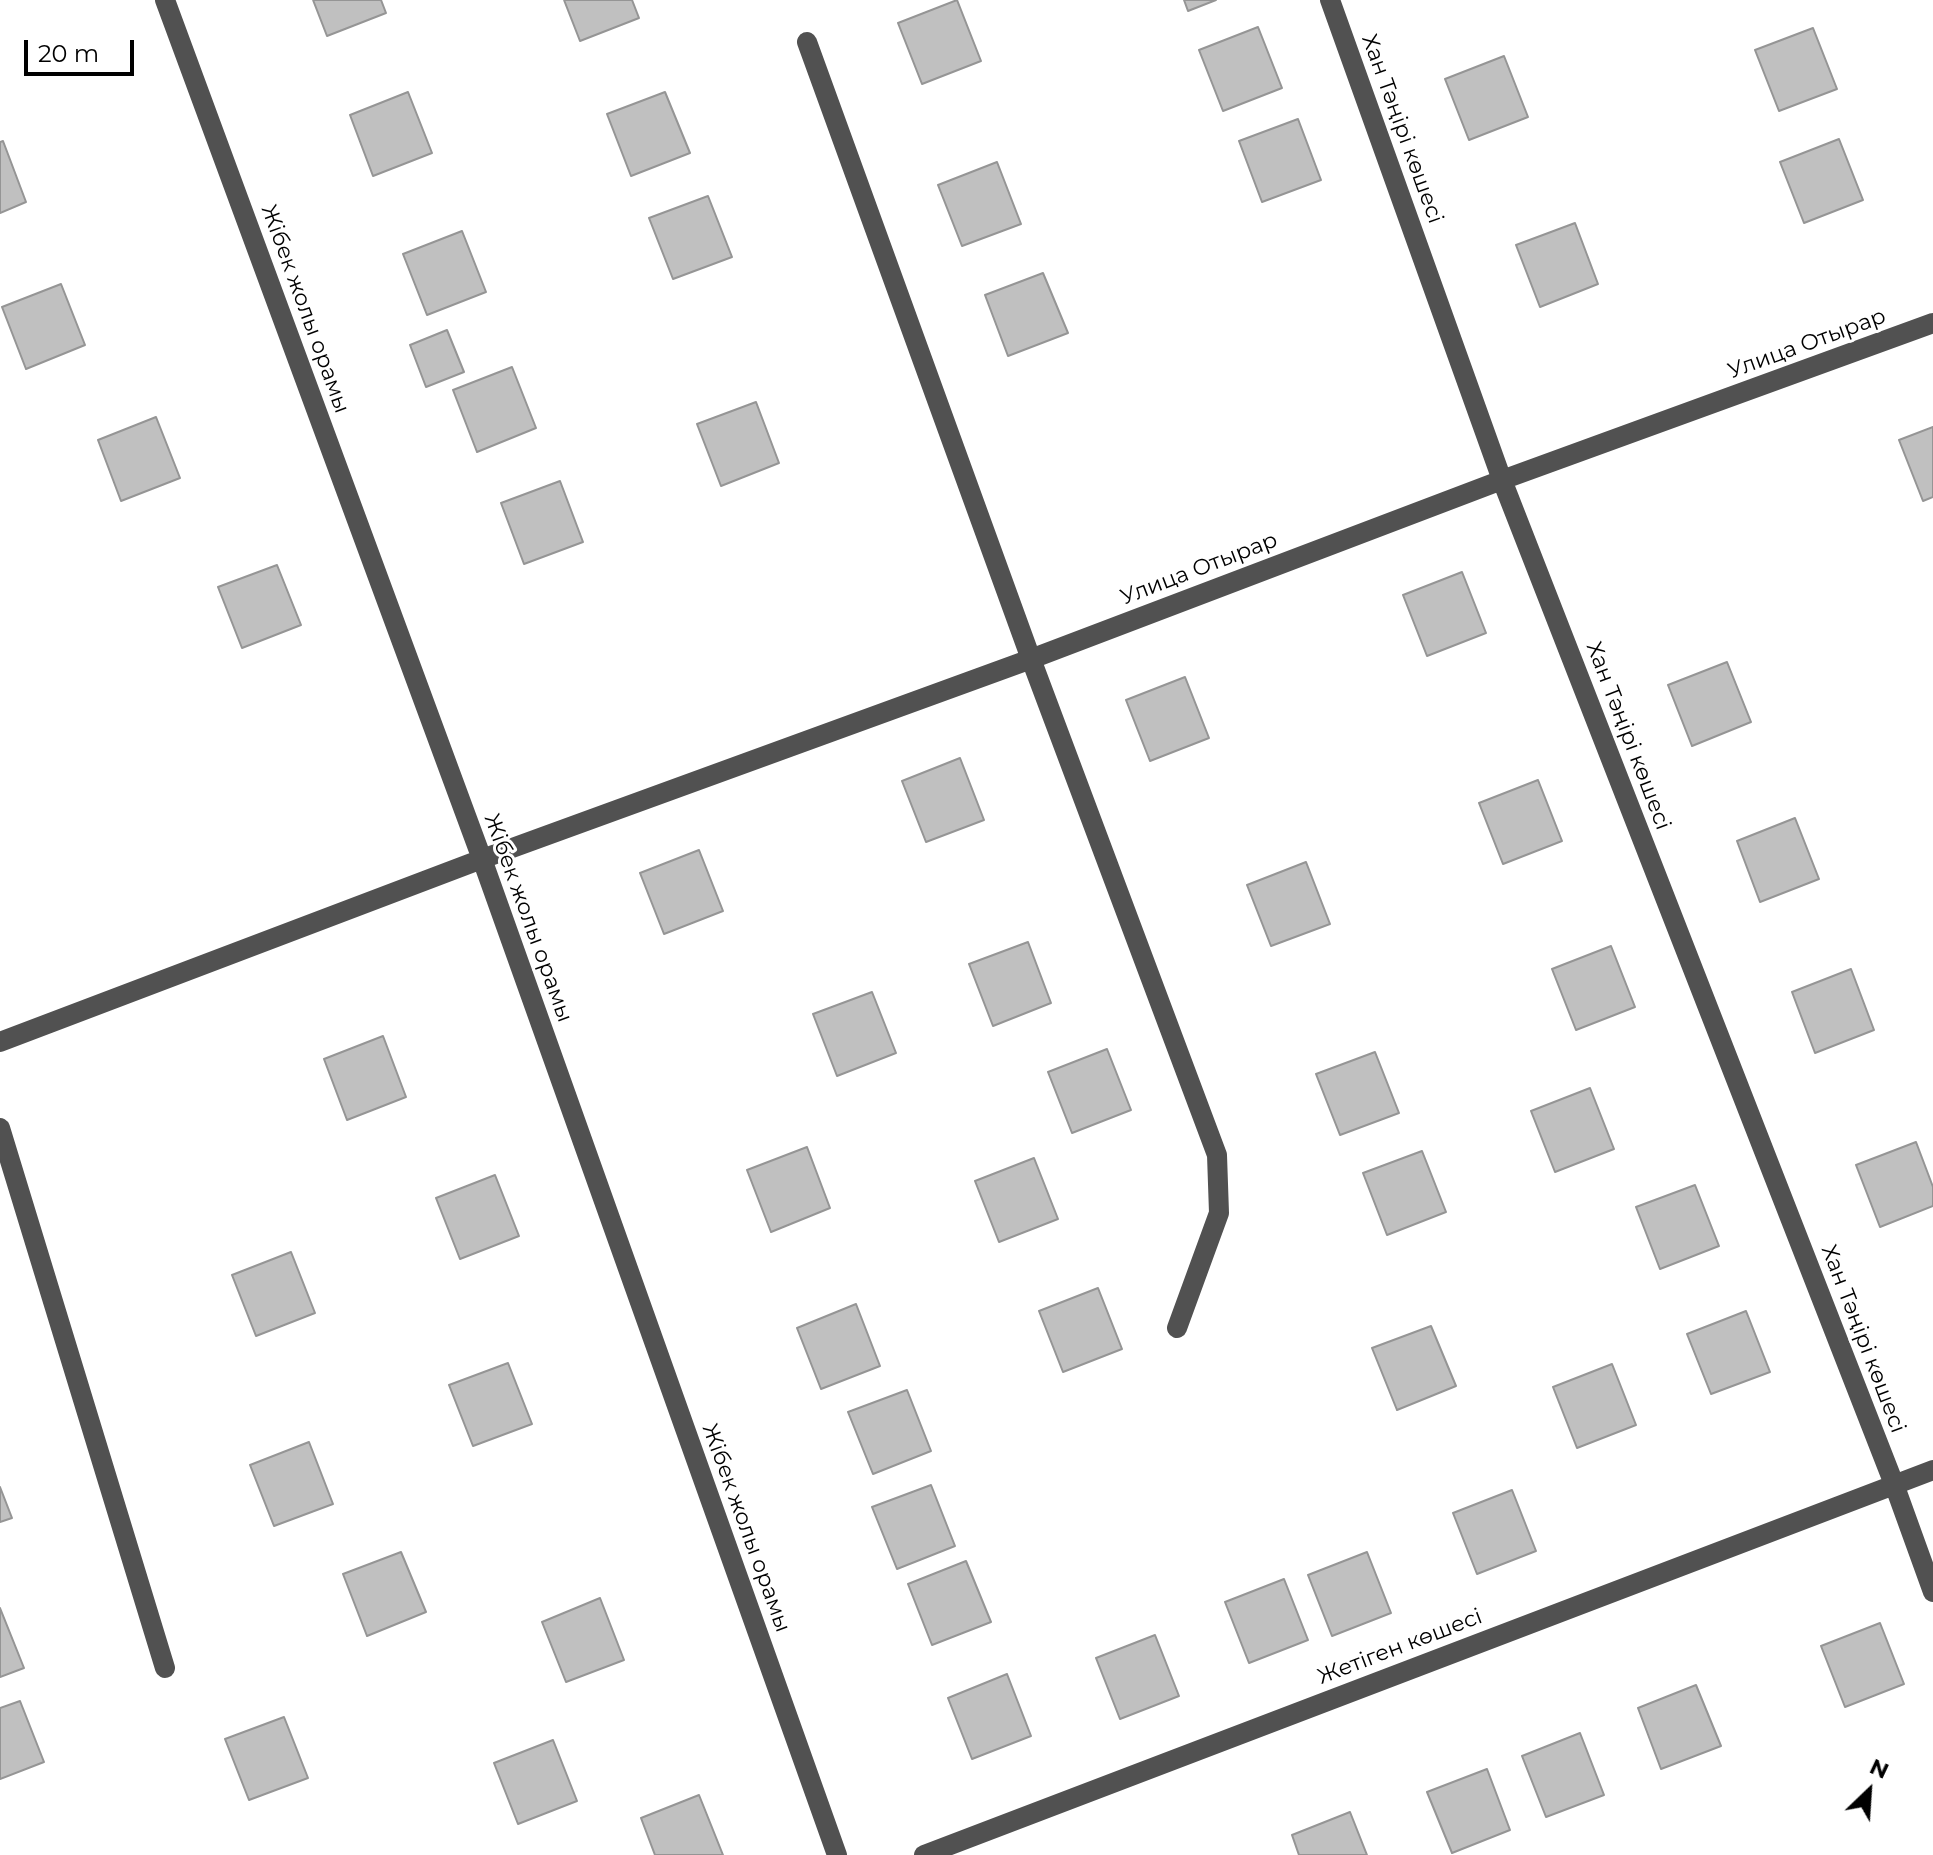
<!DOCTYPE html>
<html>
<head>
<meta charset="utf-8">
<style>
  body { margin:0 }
  #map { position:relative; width:1933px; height:1855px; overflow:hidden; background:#fff; font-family:Montserrat,sans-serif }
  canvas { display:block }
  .north { position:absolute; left:1829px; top:1751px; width:80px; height:80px; -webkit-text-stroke:6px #fff; paint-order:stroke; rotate:25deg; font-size:22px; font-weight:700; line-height:32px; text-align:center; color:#000 }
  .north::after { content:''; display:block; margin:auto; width:28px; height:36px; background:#000; clip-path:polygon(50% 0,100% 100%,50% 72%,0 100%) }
  .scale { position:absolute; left:24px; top:40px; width:110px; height:36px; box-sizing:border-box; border:4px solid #000; border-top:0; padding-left:10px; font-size:24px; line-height:28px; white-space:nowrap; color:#000; -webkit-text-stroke:6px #fff; paint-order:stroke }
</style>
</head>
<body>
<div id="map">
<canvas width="1933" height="1855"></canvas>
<div class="north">N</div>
<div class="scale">20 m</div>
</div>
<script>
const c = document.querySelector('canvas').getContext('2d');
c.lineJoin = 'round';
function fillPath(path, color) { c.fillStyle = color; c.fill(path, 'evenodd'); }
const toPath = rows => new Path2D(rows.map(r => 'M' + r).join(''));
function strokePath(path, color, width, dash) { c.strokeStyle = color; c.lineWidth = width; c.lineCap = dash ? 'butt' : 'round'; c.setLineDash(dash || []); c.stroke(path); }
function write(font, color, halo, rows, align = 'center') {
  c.font = font + ' Montserrat,sans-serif'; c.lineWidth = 6; c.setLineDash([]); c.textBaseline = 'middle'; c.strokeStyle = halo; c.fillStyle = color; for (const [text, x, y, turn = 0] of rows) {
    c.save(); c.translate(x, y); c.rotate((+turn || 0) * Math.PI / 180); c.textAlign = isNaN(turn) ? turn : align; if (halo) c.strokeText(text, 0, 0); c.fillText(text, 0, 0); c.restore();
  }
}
const building = toPath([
  [313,0,381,0,386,13,327,36,313,0],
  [564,0,632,0,639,18,580,41,564,0],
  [957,0,981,61,922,84,898,23,957,0],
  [1184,0,1216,0,1188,11,1184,0],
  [1258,27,1282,88,1223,111,1199,50,1258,27],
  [1813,28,1837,89,1779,111,1755,50,1813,28],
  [1504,56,1528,117,1469,140,1445,79,1504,56],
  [408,92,432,153,373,176,350,115,408,92],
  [665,92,690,153,631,176,607,114,665,92],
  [1298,119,1321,180,1262,202,1239,141,1298,119],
  [1839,139,1863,200,1804,223,1780,162,1839,139],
  [3,141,26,202,0,213,0,142,3,141],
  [997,162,1021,224,962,246,938,185,997,162],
  [708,196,732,257,673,279,649,218,708,196],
  [1575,223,1598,284,1540,307,1516,245,1575,223],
  [462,231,486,292,427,315,403,254,462,231],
  [1043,273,1068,333,1008,356,985,295,1043,273],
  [61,284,85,345,26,369,2,307,61,284],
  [447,330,464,372,426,387,410,345,447,330],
  [512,367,536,428,477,452,453,390,512,367],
  [756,402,779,463,721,486,697,424,756,402],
  [156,417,180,478,121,501,98,440,156,417],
  [1933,427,1933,497,1923,501,1899,440,1933,427],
  [560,481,583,542,524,564,501,503,560,481],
  [277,565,301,625,242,648,218,587,277,565],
  [1462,572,1486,633,1427,656,1403,595,1462,572],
  [1727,662,1751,722,1692,746,1668,685,1727,662],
  [1185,677,1209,738,1150,761,1126,700,1185,677],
  [960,758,984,820,926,842,902,781,960,758],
  [1538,780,1562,841,1503,864,1479,803,1538,780],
  [1795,818,1819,879,1760,902,1737,841,1795,818],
  [699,850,723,911,664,934,640,873,699,850],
  [1306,862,1330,924,1271,946,1247,885,1306,862],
  [1028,942,1051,1003,993,1026,969,964,1028,942],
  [1611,946,1635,1007,1576,1030,1552,969,1611,946],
  [1851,969,1874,1030,1815,1053,1792,992,1851,969],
  [872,992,896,1053,837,1076,813,1014,872,992],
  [383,1036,406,1097,347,1120,324,1059,383,1036],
  [1107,1049,1131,1110,1072,1133,1048,1072,1107,1049],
  [1375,1052,1399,1113,1340,1135,1316,1074,1375,1052],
  [1590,1088,1614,1149,1555,1172,1531,1111,1590,1088],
  [1916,1142,1933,1187,1933,1206,1880,1227,1856,1165,1916,1142],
  [807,1147,830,1208,771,1232,747,1170,807,1147],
  [1422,1151,1446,1212,1387,1235,1363,1173,1422,1151],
  [1034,1158,1058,1219,999,1242,975,1181,1034,1158],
  [495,1175,519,1236,460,1259,436,1198,495,1175],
  [1695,1185,1719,1246,1660,1269,1636,1207,1695,1185],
  [291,1252,315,1313,256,1336,232,1275,291,1252],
  [1098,1288,1122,1349,1063,1372,1039,1311,1098,1288],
  [856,1304,880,1366,821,1389,797,1328,856,1304],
  [1746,1311,1770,1372,1711,1394,1687,1334,1746,1311],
  [1431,1326,1456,1386,1397,1410,1372,1348,1431,1326],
  [508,1363,532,1424,473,1446,449,1385,508,1363],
  [1612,1364,1636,1425,1577,1448,1553,1387,1612,1364],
  [907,1390,931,1451,873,1474,848,1412,907,1390],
  [309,1442,333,1504,274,1526,250,1465,309,1442],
  [931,1485,955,1546,897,1569,872,1507,931,1485],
  [0,1487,12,1518,0,1522,0,1487],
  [1512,1490,1536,1551,1477,1574,1453,1513,1512,1490],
  [401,1552,426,1612,367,1636,343,1574,401,1552],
  [1367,1552,1391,1613,1332,1636,1308,1575,1367,1552],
  [966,1561,991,1622,932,1645,908,1584,966,1561],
  [1284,1579,1308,1640,1249,1663,1225,1602,1284,1579],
  [600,1598,624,1660,566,1682,542,1622,600,1598],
  [0,1608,24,1668,0,1677,0,1608],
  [1880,1623,1904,1684,1845,1707,1821,1646,1880,1623],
  [1155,1635,1179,1696,1120,1719,1096,1658,1155,1635],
  [1007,1674,1031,1736,972,1759,948,1698,1007,1674],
  [1696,1685,1721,1746,1661,1769,1638,1708,1696,1685],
  [20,1701,44,1762,0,1779,0,1708,20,1701],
  [284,1717,308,1778,249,1800,225,1739,284,1717],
  [1580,1733,1604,1795,1546,1817,1522,1756,1580,1733],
  [553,1740,577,1801,518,1824,494,1763,553,1740],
  [1487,1769,1510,1830,1452,1853,1427,1792,1487,1769],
  [699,1795,723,1855,655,1855,641,1818,699,1795],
  [1350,1812,1367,1855,1299,1855,1292,1835,1350,1812]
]);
fillPath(building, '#c0c0c0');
strokePath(building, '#959595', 2);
strokePath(toPath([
  [165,0,482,859,837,1855],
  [1330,0,1502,480,1894,1484,1933,1592],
  [807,42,1031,659,1217,1155,1219,1213,1177,1328],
  [0,1042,482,859,1031,659,1502,480,1933,323],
  [0,1128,165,1668],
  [924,1855,1933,1470]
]), '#515151', 20);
write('22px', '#000', '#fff', [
  ["Хан Тәңірі көшесі",1402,129,70],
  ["Жібек жолы орамы",305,309,70],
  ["Улица Отырар",1807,344,-20],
  ["Улица Отырар",1199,569,-21],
  ["Хан Тәңірі көшесі",1628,736,69],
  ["Жібек жолы орамы",528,918,70],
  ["Хан Тәңірі көшесі",1863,1339,69],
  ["Жібек жолы орамы",746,1528,70],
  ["Жетіген көшесі",1400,1647,-21]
]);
</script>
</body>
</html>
